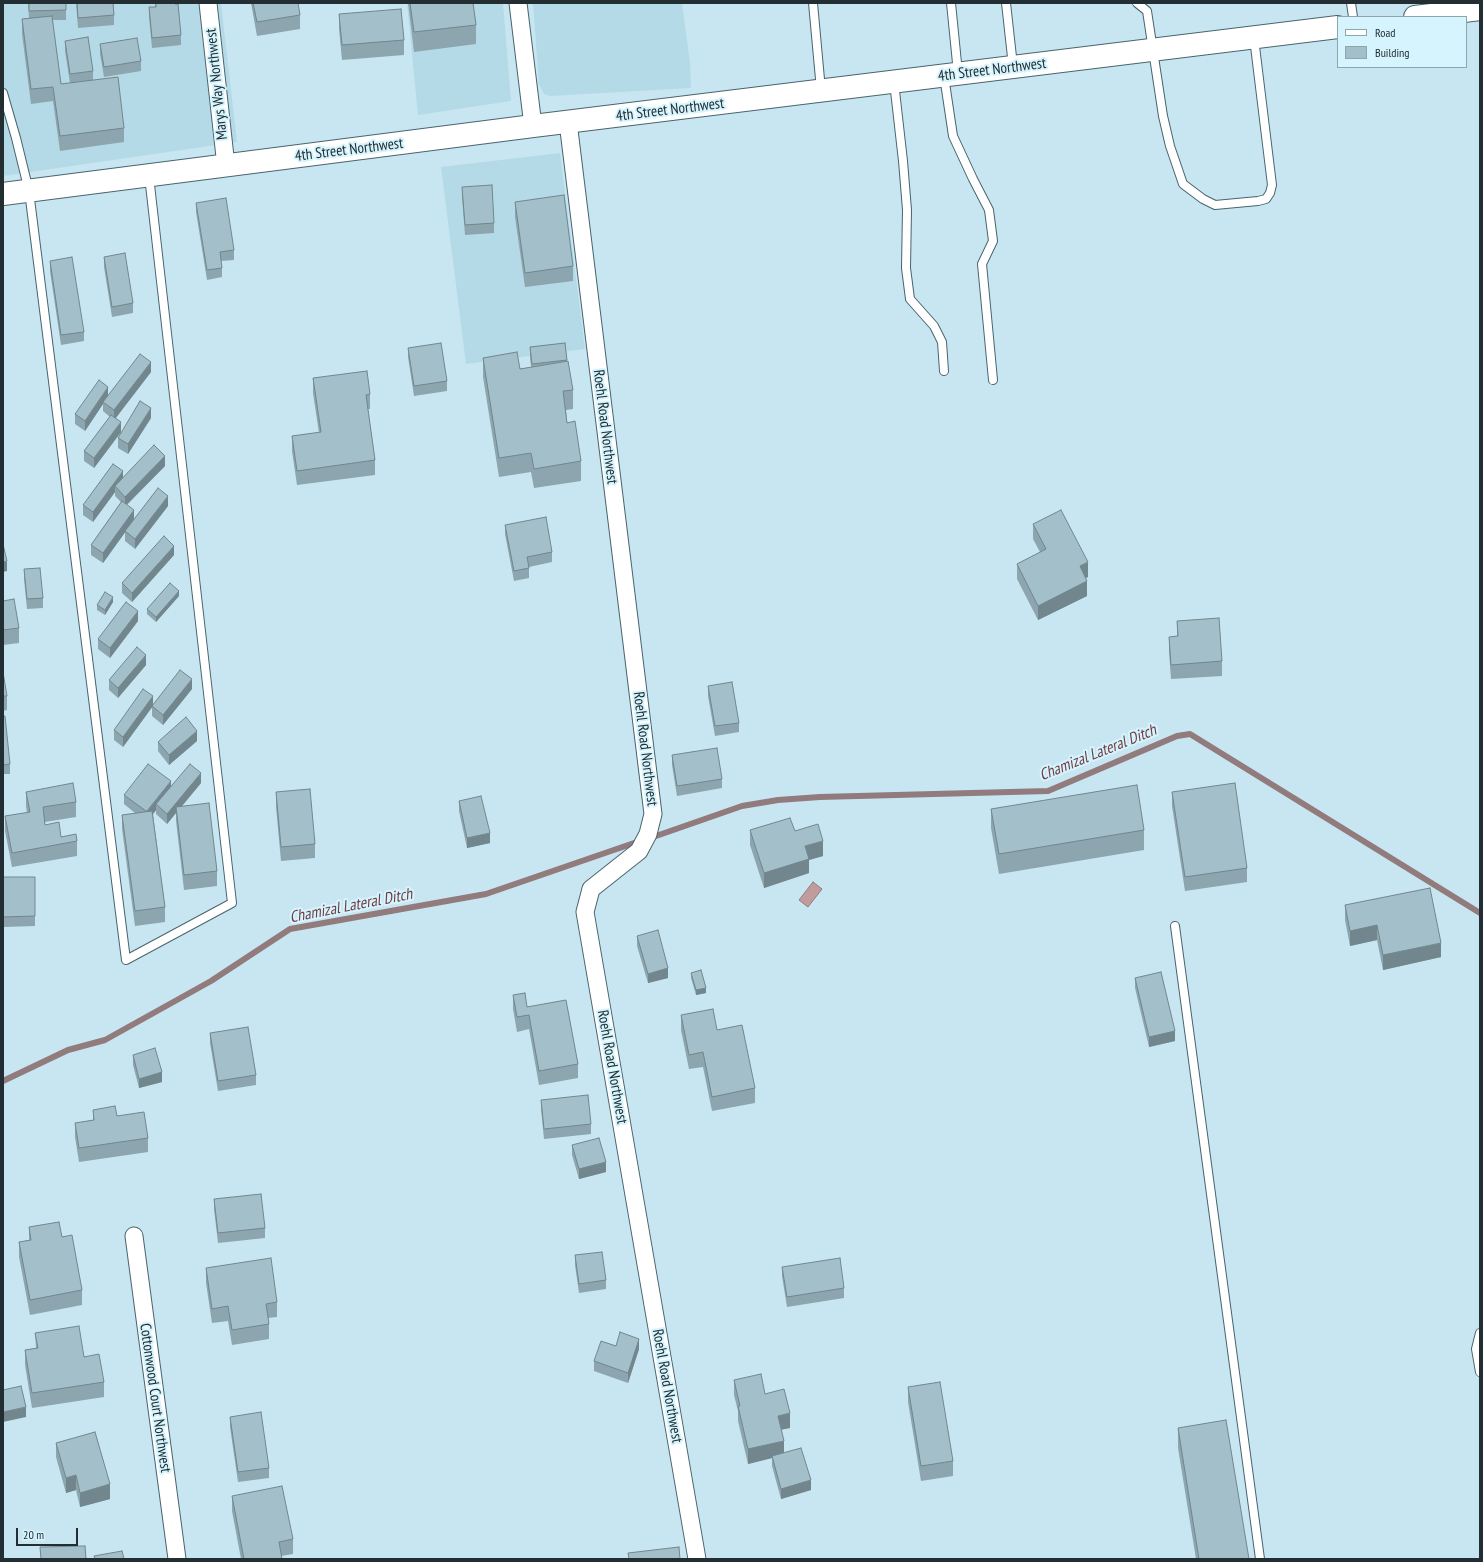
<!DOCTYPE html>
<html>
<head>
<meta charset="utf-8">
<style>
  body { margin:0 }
  #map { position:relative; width:1483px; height:1562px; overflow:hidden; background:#c8e6f1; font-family:"PT Sans Narrow",sans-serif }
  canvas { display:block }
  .frame { position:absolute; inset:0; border:4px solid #222e32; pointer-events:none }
  .legend { position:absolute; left:1337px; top:16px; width:130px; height:52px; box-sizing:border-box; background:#d5f4fe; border:1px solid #8da5ac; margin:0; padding:5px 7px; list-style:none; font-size:12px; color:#222e32 }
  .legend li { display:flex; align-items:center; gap:8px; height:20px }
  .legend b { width:20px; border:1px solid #8da5ac }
  .scale { position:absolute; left:16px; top:1528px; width:62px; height:18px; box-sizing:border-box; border:2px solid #222e32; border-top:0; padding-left:5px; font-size:12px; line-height:14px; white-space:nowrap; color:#222e32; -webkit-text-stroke:3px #d5f4fe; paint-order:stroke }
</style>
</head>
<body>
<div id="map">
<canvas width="1483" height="1562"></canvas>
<div class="frame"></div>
<ul class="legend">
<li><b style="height:5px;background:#fff"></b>Road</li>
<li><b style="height:11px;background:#a3c0ca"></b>Building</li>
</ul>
<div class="scale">20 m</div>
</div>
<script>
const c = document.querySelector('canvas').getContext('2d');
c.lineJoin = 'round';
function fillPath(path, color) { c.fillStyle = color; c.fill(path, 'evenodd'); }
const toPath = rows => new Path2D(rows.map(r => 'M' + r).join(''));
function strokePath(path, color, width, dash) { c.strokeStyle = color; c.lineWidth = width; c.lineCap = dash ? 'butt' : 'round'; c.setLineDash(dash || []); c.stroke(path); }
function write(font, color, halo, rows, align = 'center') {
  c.font = font + ' "PT Sans Narrow",sans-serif'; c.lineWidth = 4; c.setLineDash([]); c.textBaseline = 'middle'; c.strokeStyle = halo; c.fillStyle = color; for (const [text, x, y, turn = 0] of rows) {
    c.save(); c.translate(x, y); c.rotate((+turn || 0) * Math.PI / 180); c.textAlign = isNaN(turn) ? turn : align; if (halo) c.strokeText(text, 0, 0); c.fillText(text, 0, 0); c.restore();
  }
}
fillPath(toPath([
  [3,3,221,3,237,142,3,176],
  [407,3,503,3,511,101,418,115],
  [533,3,682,3,690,63,691,88,550,96,544,94,539,84],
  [560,153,585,349,466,364,441,167]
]), '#b4dae7');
const water = toPath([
  [813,882,822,889,808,907,799,900,813,882]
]);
fillPath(water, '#c09c9d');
strokePath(water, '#917b7d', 1);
strokePath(toPath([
  [656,836,742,806,778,800,820,797,1048,791,1177,736,1190,734,1480,913],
  [3,1081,68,1050,105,1040,211,981,290,929,486,894,637,842]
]), '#917b7d', 6);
const lane = toPath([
  [813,3,821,90],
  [951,3,958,73],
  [1006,3,1013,66],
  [1137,3,1147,11,1163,116,1170,146,1183,184,1203,199,1215,205,1258,201,1266,199,1270,193,1272,185,1254,38],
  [1351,3,1353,17],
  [944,76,953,136,973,179,989,210,993,241,982,264,993,380],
  [894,82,903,161,907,210,906,268,910,299,934,326,942,342,944,371],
  [3,93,16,138,29,191,126,960,232,903,149,176],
  [1175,926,1260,1559],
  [1480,1333,1476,1349,1480,1372]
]);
const street = toPath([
  [208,3,226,166],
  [518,3,533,126],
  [568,122,653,814,648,834,639,851,591,889,585,912,697,1559],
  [134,1236,177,1559]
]);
const secondary = toPath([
  [1415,17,1480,9],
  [3,194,533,126,1338,27]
]);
strokePath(lane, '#4a646d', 10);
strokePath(street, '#4a646d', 19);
strokePath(secondary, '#4a646d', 24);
strokePath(lane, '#fff', 8);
strokePath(street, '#fff', 17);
strokePath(secondary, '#fff', 22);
fillPath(toPath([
  [28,3,66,3,66,20,52,20,61,84,70,83,65,51,65,41,93,71,93,80,124,128,124,142,60,151,53,101,31,104,22,34,22,19,29,18],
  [76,3,113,3,114,15,114,25,78,28],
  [155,3,175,3,181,35,181,45,152,48,149,17,149,7,155,7],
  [251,3,298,3,300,15,300,29,257,36],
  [408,3,473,3,476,25,476,44,414,52],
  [339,14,404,40,404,55,342,60,339,29],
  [100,44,141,61,141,71,104,77,100,54],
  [462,187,494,223,494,233,465,235,462,197],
  [515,202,573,266,573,281,525,287,515,217],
  [196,203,234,250,234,260,221,261,222,268,222,277,207,280,196,212],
  [104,257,133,303,133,313,112,317,104,267],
  [50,261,84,332,84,341,61,345,50,271],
  [565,343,567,361,573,390,573,409,566,410,567,423,581,461,581,481,534,488,531,472,499,477,483,377,483,358,520,369,531,367,530,357,530,347],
  [408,348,447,381,447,391,414,396,408,357],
  [151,372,116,418,121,432,94,468,84,461,84,451,110,417,103,411,103,404,85,431,75,424,75,414,108,395],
  [313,378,370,394,370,409,368,409,375,460,375,475,297,485,292,451,292,436,319,433,313,393],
  [151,418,128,454,118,448,118,438],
  [165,466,127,505,134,520,168,506,135,549,125,541,125,532,103,563,91,555,91,545,121,502,115,496,115,492,93,522,83,515,83,505,123,477],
  [1033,524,1088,577,1085,578,1087,596,1038,620,1017,579,1017,564,1040,552,1033,539],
  [505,525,552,552,552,562,529,567,529,578,514,581,505,534],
  [174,555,132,602,122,593,122,583],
  [24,569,43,598,43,608,27,609,24,579],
  [179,596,156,622,147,614,147,609],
  [3,601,19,628,19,643,3,645],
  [113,602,105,615,97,610,97,605],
  [138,621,110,658,98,649,98,639],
  [1177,621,1222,661,1222,676,1171,679,1169,652,1169,637,1177,637],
  [146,665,118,698,109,690,109,680],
  [3,672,7,696,7,710,3,711],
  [708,686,739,723,739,732,715,736,708,696],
  [192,689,163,725,152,716,152,707,123,747,114,740,114,730,153,705],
  [3,716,10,764,10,774,3,774],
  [197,741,169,765,158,751,158,742],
  [672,755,722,779,722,788,677,796,672,765],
  [201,783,182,806,217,871,217,886,184,890,176,821,176,813,167,824,156,814,156,810,153,814,165,907,165,922,135,926,122,829,122,815,135,813,124,804,124,795,171,787],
  [26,792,76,802,76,817,45,822,45,825,61,837,77,841,77,856,12,867,5,831,5,816,27,813,26,806],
  [276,792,315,844,315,858,281,861,276,807],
  [1172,792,1247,868,1247,882,1185,891,1172,806],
  [459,801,490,843,467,848,459,811],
  [991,809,1144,830,1144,850,999,874,991,828],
  [750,830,795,831,823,856,809,860,809,873,764,888,750,845],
  [3,877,35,877,35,926,3,927],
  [1345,905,1441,957,1383,970,1377,940,1350,946,1345,920],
  [637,936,668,978,648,983,637,946],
  [691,973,706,993,696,995,691,978],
  [1135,978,1175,1041,1149,1047,1135,988],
  [513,995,527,1007,578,1064,578,1078,539,1085,529,1029,517,1032,513,1009],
  [681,1015,717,1030,755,1088,755,1103,712,1111,703,1067,689,1069,681,1030],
  [210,1033,256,1075,256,1085,218,1091,210,1043],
  [133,1055,162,1082,139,1088,133,1065],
  [541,1100,591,1124,591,1134,544,1139,541,1109],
  [93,1110,117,1116,148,1138,148,1152,79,1162,75,1137,75,1123,93,1120],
  [572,1145,606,1172,579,1179,572,1155],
  [214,1199,265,1228,265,1238,218,1243,214,1209],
  [29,1227,62,1237,82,1290,82,1305,30,1315,19,1257,19,1242,29,1240],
  [575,1255,606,1280,606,1289,579,1293,575,1265],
  [3,1256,4,1262,4,1272,3,1272],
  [782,1267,844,1288,844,1298,787,1307,782,1276],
  [206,1268,277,1302,277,1317,268,1318,269,1324,269,1339,232,1345,228,1321,212,1323,206,1283],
  [35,1333,84,1357,104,1382,104,1397,32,1408,25,1365,25,1350,36,1348],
  [616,1346,639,1349,628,1383,594,1371,594,1361],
  [734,1380,765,1394,790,1428,781,1430,784,1453,811,1490,781,1499,772,1466,772,1458,748,1464,738,1421,738,1411,734,1395],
  [908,1387,953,1461,953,1476,921,1481,908,1402],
  [230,1417,269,1468,269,1478,238,1482,230,1427],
  [1178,1428,1249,1559,1196,1559,1178,1448],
  [56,1443,110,1499,80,1507,76,1490,66,1493,56,1457],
  [232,1496,293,1539,293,1554,281,1556,282,1559,241,1559,232,1511]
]), '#8ca5ae');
fillPath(toPath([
  [151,362,151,372,114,420,114,410],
  [108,387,108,397,103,402,103,404,85,431,85,421],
  [151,408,151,418,128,454,128,444],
  [121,422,121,432,94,468,94,458],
  [165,456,165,466,125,506,125,497],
  [123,471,123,481,115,486,115,492,93,522,93,512],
  [168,496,168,506,135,549,135,539],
  [134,510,134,520,103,563,103,553],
  [174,546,174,555,132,602,132,593],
  [7,561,7,571,3,572,3,562],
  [1088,562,1088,577,1080,581,1080,566],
  [1087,581,1087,596,1038,620,1038,606],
  [179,591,179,596,156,622,156,617],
  [113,597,113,602,105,615,105,610],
  [138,611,138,621,110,658,110,648],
  [146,655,146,665,118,698,118,688],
  [192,679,192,689,163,725,163,715],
  [153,696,153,706,123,747,123,737],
  [197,731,197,741,169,765,169,755],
  [201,773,201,783,177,812,176,807,176,813,167,824,167,814],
  [171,781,171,791,156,804,156,810,147,822,147,812],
  [490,833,490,843,467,848,467,838],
  [823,841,823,856,809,860,809,873,764,888,764,873,805,846],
  [1377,925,1377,940,1350,946,1350,931],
  [1441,943,1441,957,1383,970,1383,955],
  [668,968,668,978,648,983,648,974],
  [706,988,706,993,696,995,696,990],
  [1175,1031,1175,1041,1149,1047,1149,1037],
  [162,1072,162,1082,139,1088,139,1079],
  [606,1162,606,1172,579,1179,579,1169],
  [639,1339,639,1349,628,1383,628,1373],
  [26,1407,26,1417,3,1422,3,1412],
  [790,1413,790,1428,778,1430,778,1416],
  [784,1441,784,1455,772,1456,772,1458,748,1464,748,1449],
  [76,1475,76,1490,66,1493,66,1478],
  [811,1480,811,1490,781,1499,781,1489],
  [110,1484,110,1499,80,1507,80,1493]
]), '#72868d');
const building = toPath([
  [29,3,66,3,66,10,29,11,29,3],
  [77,3,113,3,114,15,78,18,77,3],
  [156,3,175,3,175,4,178,4,181,35,152,38,149,7,156,7,156,3],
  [253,3,298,3,300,15,257,22,253,3],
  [410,3,473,3,476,25,414,32,410,3],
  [401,9,404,40,342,45,339,14,401,9],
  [52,16,61,84,118,77,124,128,60,136,53,87,31,89,22,19,52,16],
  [88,37,93,71,70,74,65,41,88,37],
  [137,38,141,61,104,67,100,44,137,38],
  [492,185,494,223,465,225,462,187,492,185],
  [564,195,573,266,525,273,515,202,564,195],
  [226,198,234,250,220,252,222,268,207,270,196,203,226,198],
  [125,253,133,303,112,307,104,257,125,253],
  [72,257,84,332,61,335,50,261,72,257],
  [441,343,447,381,414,386,408,348,441,343],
  [565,343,567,360,532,364,530,347,565,343],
  [517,352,520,369,568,361,573,390,563,391,567,423,575,421,581,461,534,469,531,453,499,458,483,358,517,352],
  [140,354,151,362,114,410,103,402,140,354],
  [367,371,370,394,366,395,375,460,297,471,292,436,321,432,313,378,367,371],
  [99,380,108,387,85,421,75,414,99,380],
  [140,401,151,408,128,444,118,438,140,401],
  [111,415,121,422,94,458,84,451,111,415],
  [154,445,165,456,125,497,115,486,154,445],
  [113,464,123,471,93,512,83,505,113,464],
  [158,488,168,496,135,539,125,531,158,488],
  [122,501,134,510,103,553,91,545,122,501],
  [1061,510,1088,562,1080,566,1087,581,1038,606,1017,564,1046,549,1033,524,1061,510],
  [546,517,552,552,527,557,529,568,514,571,505,525,546,517],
  [164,536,174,546,132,593,122,583,164,536],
  [3,544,7,561,3,562,3,544],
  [40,568,43,598,27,599,24,569,40,568],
  [170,583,179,591,156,617,147,609,170,583],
  [105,592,113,597,105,610,97,605,105,592],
  [14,599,19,628,3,630,3,601,14,599],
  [126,602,138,611,110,648,98,639,126,602],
  [1219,618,1222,661,1171,665,1169,637,1178,636,1177,621,1219,618],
  [137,647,146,655,118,688,109,680,137,647],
  [180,670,192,679,163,715,152,706,180,670],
  [3,672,7,696,3,696,3,672],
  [732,682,739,723,715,726,708,686,732,682],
  [143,689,153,696,123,737,114,730,143,689],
  [3,716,5,716,10,764,3,765,3,716],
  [186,717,197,731,169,755,158,742,186,717],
  [717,748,722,779,677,786,672,755,717,748],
  [148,764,171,781,147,811,146,811,124,795,148,764],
  [190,764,201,773,167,814,156,804,190,764],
  [73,783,76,802,43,807,45,825,59,822,61,837,76,834,77,841,12,853,5,816,30,812,26,792,73,783],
  [1235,783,1247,868,1185,877,1172,792,1235,783],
  [1137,785,1144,830,999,854,991,809,1137,785],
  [310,789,315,844,281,847,276,792,310,789],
  [481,796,490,833,467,838,459,801,481,796],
  [209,803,217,871,184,875,176,807,209,803],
  [152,811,165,907,135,911,122,815,152,811],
  [790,818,795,831,818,824,823,841,805,846,809,859,764,873,750,830,790,818],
  [3,877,35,877,35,916,3,917,3,877],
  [1430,888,1441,943,1383,955,1377,925,1350,931,1345,905,1430,888],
  [658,930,668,968,648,974,637,936,658,930],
  [701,970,706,988,696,990,691,973,701,970],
  [1161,972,1175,1031,1149,1037,1135,978,1161,972],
  [525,993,527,1007,566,1000,578,1064,539,1071,529,1015,517,1017,513,995,525,993],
  [713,1009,717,1030,742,1025,755,1088,712,1097,703,1052,689,1055,681,1015,713,1009],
  [248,1027,256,1075,218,1081,210,1033,248,1027],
  [155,1048,162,1072,139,1079,133,1055,155,1048],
  [588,1095,591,1124,544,1129,541,1100,588,1095],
  [115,1106,117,1116,144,1112,148,1138,79,1148,75,1123,94,1120,93,1110,115,1106],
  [599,1138,606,1162,579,1169,572,1145,599,1138],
  [261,1194,265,1228,218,1233,214,1199,261,1194],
  [59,1222,62,1237,72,1235,82,1290,30,1300,19,1242,31,1240,29,1227,59,1222],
  [602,1252,606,1280,579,1284,575,1255,602,1252],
  [271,1258,277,1302,266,1304,269,1324,232,1330,228,1306,212,1309,206,1268,271,1258],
  [840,1258,844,1288,787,1297,782,1267,840,1258],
  [79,1326,84,1357,99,1354,104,1382,32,1393,25,1350,38,1348,35,1333,79,1326],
  [620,1332,639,1339,628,1373,594,1361,601,1341,616,1346,620,1332],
  [761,1374,765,1394,784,1389,790,1413,778,1416,784,1441,748,1449,738,1406,740,1406,734,1380,761,1374],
  [940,1382,953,1461,921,1466,908,1387,940,1382],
  [21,1386,26,1407,3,1412,3,1390,21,1386],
  [261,1412,269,1468,238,1472,230,1417,261,1412],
  [1226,1420,1249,1559,1199,1559,1178,1428,1226,1420],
  [95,1432,110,1484,80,1493,76,1475,66,1478,56,1443,95,1432],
  [801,1448,811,1480,781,1489,772,1456,801,1448],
  [282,1486,293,1539,279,1542,282,1559,244,1559,232,1496,282,1486],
  [85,1546,86,1559,41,1559,40,1547,85,1546],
  [679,1547,680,1559,629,1559,628,1553,679,1547],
  [122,1551,124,1559,95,1559,94,1556,122,1551]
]);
fillPath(building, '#a3c0ca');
strokePath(building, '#72868d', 1);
write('15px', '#222e32', '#d5f4fe', [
  ["4th Street Northwest",992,70,-7],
  ["Marys Way Northwest",217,84,-96],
  ["4th Street Northwest",670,110,-7],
  ["4th Street Northwest",349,150,-7],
  ["Roehl Road Northwest",605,427,83],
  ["Roehl Road Northwest",645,749,83],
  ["Roehl Road Northwest",612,1067,80],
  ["Roehl Road Northwest",667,1386,80],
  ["Cottonwood Court Northwest",155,1398,82]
]);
write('italic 16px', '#723d41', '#d5f4fe', [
  ["Chamizal Lateral Ditch",1098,753,-22],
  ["Chamizal Lateral Ditch",351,906,-11]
]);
</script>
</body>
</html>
